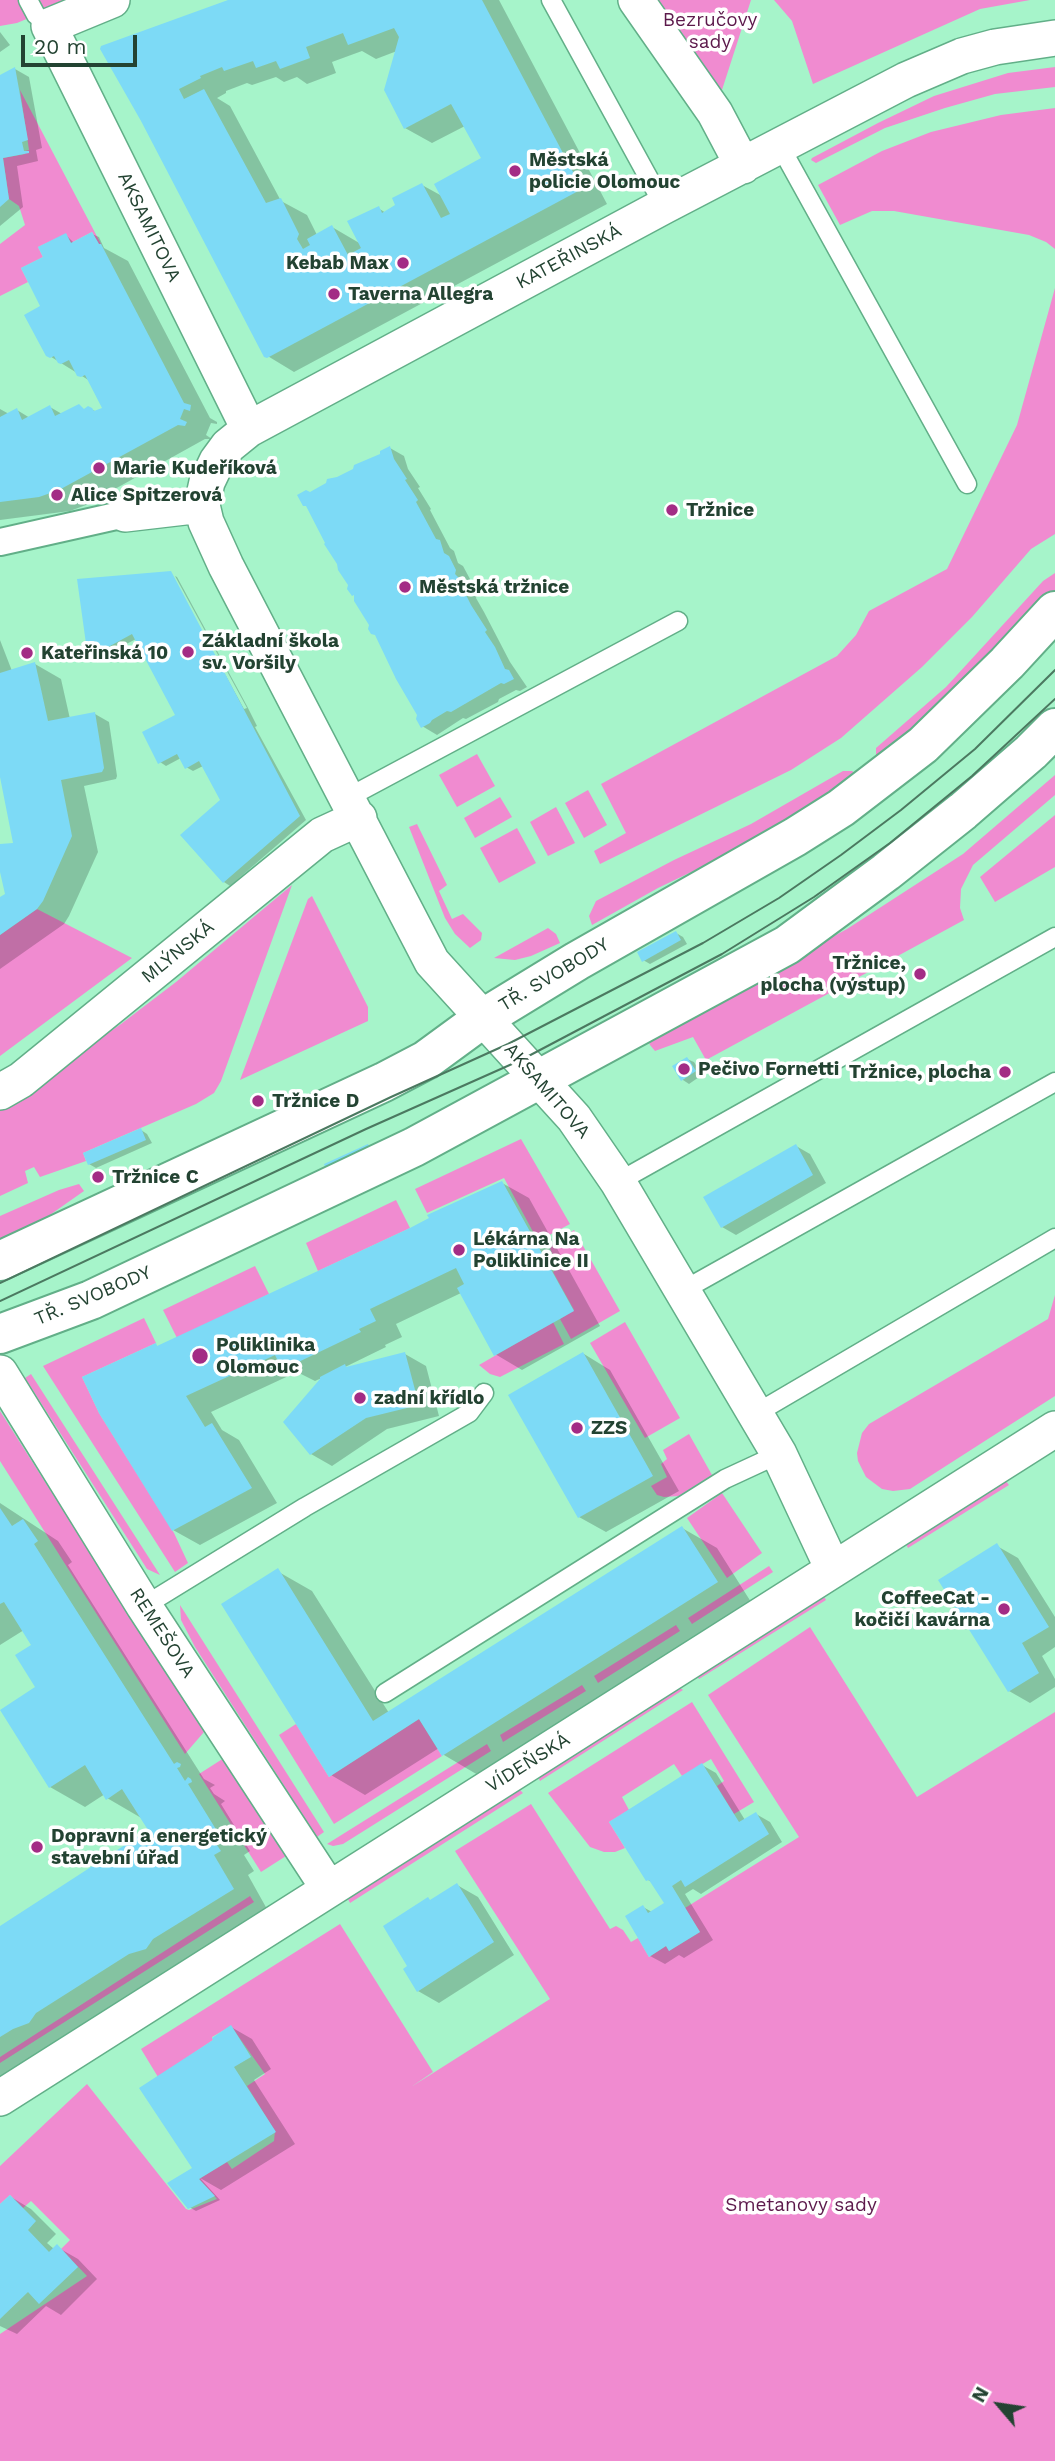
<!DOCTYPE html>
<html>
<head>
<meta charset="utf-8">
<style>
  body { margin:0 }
  #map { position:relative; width:1055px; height:2461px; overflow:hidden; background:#a6f4ca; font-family:"Work Sans",sans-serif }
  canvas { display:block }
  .north { position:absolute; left:964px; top:2370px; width:70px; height:70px; -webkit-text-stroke:5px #fff; paint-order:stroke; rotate:299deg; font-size:19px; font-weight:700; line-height:28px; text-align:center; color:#234332 }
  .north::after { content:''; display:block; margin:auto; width:24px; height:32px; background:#234332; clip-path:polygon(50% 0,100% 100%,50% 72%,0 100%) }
  .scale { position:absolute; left:21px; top:35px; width:116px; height:32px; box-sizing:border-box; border:4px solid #234332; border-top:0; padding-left:9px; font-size:21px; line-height:24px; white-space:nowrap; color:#234332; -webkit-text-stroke:5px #fff; paint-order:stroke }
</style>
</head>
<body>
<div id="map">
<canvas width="1055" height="2461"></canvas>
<div class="north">N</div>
<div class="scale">20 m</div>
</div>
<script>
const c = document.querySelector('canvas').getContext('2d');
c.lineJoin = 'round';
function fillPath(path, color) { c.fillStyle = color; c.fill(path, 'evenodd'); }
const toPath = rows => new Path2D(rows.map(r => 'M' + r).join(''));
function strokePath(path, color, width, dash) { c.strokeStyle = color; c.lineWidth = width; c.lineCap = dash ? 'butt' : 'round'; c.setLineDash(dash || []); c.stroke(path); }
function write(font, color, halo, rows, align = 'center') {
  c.font = font + ' "Work Sans",sans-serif'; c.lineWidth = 7; c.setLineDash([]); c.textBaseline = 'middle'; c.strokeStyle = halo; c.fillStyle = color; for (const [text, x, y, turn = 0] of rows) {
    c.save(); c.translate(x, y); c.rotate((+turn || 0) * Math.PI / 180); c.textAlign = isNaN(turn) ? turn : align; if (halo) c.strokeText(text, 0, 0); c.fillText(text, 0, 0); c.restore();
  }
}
fillPath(toPath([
  [0,0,72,0,17,23,0,26],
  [651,0,751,0,721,93],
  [774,0,1030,0,980,9,813,84,792,21],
  [1055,67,1055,87,995,94,945,108,885,128,816,163,811,160,812,158,878,123,934,96,1008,73],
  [20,90,101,244,99,244,92,232,71,243,66,234,38,247,43,257,21,268,28,282,0,296,0,244,25,225,19,206,9,199,3,158,25,154,25,151,29,150],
  [1055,108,1055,249,1046,242,1029,235,894,211,872,211,840,225,818,185,882,151,931,132,1001,115],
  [1055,288,1055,534,1031,549,972,617,922,667,841,738,791,770,600,864,594,851,626,833,601,784,837,656,856,635,869,611,947,569,1017,425],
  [1055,573,1055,591,992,662,876,760,876,748,946,687,1043,581],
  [477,754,495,786,457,807,439,775],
  [843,771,852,771,857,775,766,836,658,888,592,925,589,916,596,901,674,860,751,824],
  [1055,775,1055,795,973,865,961,889,960,908,964,920,706,1060,693,1037,655,1051,650,1045,647,1038,847,929,963,854],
  [588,790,607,825,584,838,565,803],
  [500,797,512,817,475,838,464,818],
  [556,807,575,843,548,856,530,822],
  [1055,815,1055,867,995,902,980,877],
  [417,824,447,885,439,891,452,919,463,914,482,933,481,940,470,948,455,934,445,918,409,827],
  [517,828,536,863,499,883,480,848],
  [292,885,221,1081,214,1093,196,1104,83,1153,86,1161,40,1177,34,1167,25,1171,28,1183,0,1196,0,1108,121,1024,176,982],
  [312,896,368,1007,368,1021,240,1080,308,899],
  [37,909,132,958,0,1056,0,935],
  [548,928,556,934,560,943,531,956,515,960,494,958],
  [521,1139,570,1224,538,1241,504,1178,427,1213,415,1189],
  [79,1184,84,1191,47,1217,0,1245,0,1216,59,1190],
  [396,1200,410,1228,318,1271,306,1243],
  [574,1230,620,1311,571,1339,560,1319,574,1310,553,1272,559,1267,550,1249,554,1243],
  [255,1266,269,1294,177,1338,163,1310],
  [1055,1295,1055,1396,910,1489,893,1491,882,1489,866,1477,858,1461,857,1453,862,1433,869,1424,1048,1319],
  [144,1318,156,1343,82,1377,99,1413,174,1533,188,1563,175,1572,43,1366],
  [553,1322,564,1344,500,1377,490,1374,479,1365],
  [625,1322,680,1418,645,1438,590,1343],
  [31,1374,160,1575,147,1569,25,1378],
  [0,1411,204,1732,185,1754,0,1461],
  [689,1434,712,1475,679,1496,664,1497,657,1495,651,1486,667,1477,661,1464,667,1459,663,1450],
  [1005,1480,1009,1485,908,1548,906,1544],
  [722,1493,762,1553,727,1578,687,1518],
  [769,1566,773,1572,692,1624,688,1618],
  [822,1593,826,1600,699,1679,696,1675],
  [180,1605,324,1832,317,1837,195,1647,181,1620],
  [676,1625,680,1631,598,1683,594,1676],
  [810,1627,917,1797,1055,1712,1055,2461,0,2461,0,2334,87,2276,61,2249,70,2240,31,2201,23,2208,10,2195,0,2204,0,2166,87,2084,186,2209,189,2210,217,2199,199,2179,227,2162,232,2169,274,2141,275,2131,247,2086,265,2074,231,2026,212,2037,213,2040,158,2077,141,2049,340,1924,433,2072,411,2087,550,1999,455,1851,531,1804,610,1929,616,1926,623,1930,631,1942,638,1938,649,1957,666,1946,669,1951,700,1932,685,1908,799,1837,708,1695],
  [582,1685,586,1691,503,1742,500,1735],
  [679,1687,683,1690,540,1781,538,1777],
  [692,1702,754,1802,734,1814,717,1786,724,1781,711,1759,682,1776,674,1764,622,1797,629,1810,609,1822,625,1848,615,1852,604,1852,590,1847,548,1793],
  [419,1719,442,1756,334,1824,279,1735,296,1724,329,1777],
  [487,1744,491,1751,343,1844,333,1846,327,1844],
  [224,1758,286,1856,261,1872,199,1774],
  [518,1788,523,1793,350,1903,347,1897],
  [250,1896,254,1902,0,2063,0,2057]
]), '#f08bd0');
fillPath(toPath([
  [238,0,499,0,607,204,294,372,266,355,143,122],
  [362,51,376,59,397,51,405,128,432,143,465,126,484,159,442,196,422,185,386,213,378,208,361,244,332,227,317,235,307,215,281,201,230,106,217,98,226,93,226,91,247,83,252,85,276,77,284,82,297,77,307,84,336,73,332,62],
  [0,32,10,45,0,52],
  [15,69,29,77,42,148,36,150,38,161,17,166,23,207,0,226,0,78],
  [92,234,99,237,104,248,128,261,210,418,217,422,217,424,211,423,206,435,212,439,205,439,86,505,70,511,0,520,0,409,9,414,17,410,30,418,50,407,62,414,89,408,97,412,104,408,90,381,48,355,42,306,45,257,66,235,74,243],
  [390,448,404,456,408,469,420,487,418,488,431,509,430,510,450,548,454,551,458,563,463,566,470,579,468,584,475,590,477,594,476,598,484,612,510,662,527,687,520,691,516,690,499,699,498,702,466,719,463,718,437,735,422,726,419,715,350,586,310,494,382,456],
  [170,573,244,709,247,708,175,576,177,577,247,706,257,726,255,727,306,820,230,886,224,882,222,800,203,766,193,771,186,767,181,758,166,766,160,762,177,715,136,639,96,660,89,657],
  [0,640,12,671,35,664,61,679,70,719,95,714,109,722,117,776,116,779,84,786,98,852,69,916,64,924,0,969,0,899,7,895,0,863,0,846,15,845,0,768],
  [676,933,683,937,687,944,650,964,643,960],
  [687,1059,694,1062,702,1075,689,1084,683,1080,674,1066],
  [141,1130,147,1134,152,1143,96,1168,89,1164],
  [796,1146,810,1154,826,1183,736,1235,722,1227],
  [502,1183,529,1198,600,1326,522,1370,495,1354,461,1293,396,1324,402,1337,385,1345,386,1347,341,1369,405,1354,426,1366,439,1416,387,1429,332,1466,311,1454,326,1376,315,1381,297,1372,211,1412,222,1430,239,1440,277,1503,200,1545,173,1530,155,1345,160,1347,410,1229],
  [584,1354,610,1370,679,1491,606,1532,579,1517],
  [0,1503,58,1541,72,1562,68,1565,204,1779,215,1785,210,1788,214,1794,225,1801,221,1804,250,1851,244,1855,254,1871,248,1875,267,1909,0,2079,0,1927,150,1831,143,1819,107,1798,105,1794,85,1807,50,1787,33,1646,24,1630,0,1645],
  [682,1528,717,1548,751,1602,478,1775,444,1755,439,1748,365,1795,331,1775,277,1571,312,1591,389,1713],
  [997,1546,1018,1558,1055,1617,1055,1647,1042,1656,1055,1679,1055,1687,1030,1703,1009,1691],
  [702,1765,716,1773,745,1820,756,1814,770,1822,782,1842,701,1894,693,1889,685,1894,713,1940,684,1958,679,1955,665,1964,650,1956,643,1907,652,1912,666,1904,653,1883,648,1880],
  [457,1885,478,1897,514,1955,439,2003,418,1991,410,1966,432,1901],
  [231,2027,252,2039,271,2069,254,2080,295,2144,221,2190,200,2178,220,2200,196,2211,189,2207,216,2041],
  [11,2197,31,2209,56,2234,47,2243,54,2249,57,2247,78,2259,97,2279,61,2315,46,2306,17,2334,0,2326,0,2207]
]), '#0003');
fillPath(toPath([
  [228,0,482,0,582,189,267,358,264,357,141,121,100,49,101,46],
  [394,28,399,37,384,90,404,129,451,104,481,158,434,184,450,214,441,218,422,183,392,198,395,205,382,213,379,206,347,221,361,248,348,255,332,225,307,239,310,245,303,249,297,239,299,234,281,198,266,203,204,89,184,99,179,89,201,78,200,76,222,67,224,71,253,61,256,68,276,61,280,69,310,58,306,47,343,33,348,45],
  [15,67,28,140,22,142,24,151,29,151,29,153,3,158,9,199,0,207,0,75],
  [92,232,99,244,101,244,184,403,191,405,190,411,184,409,180,419,187,422,185,426,178,425,59,490,39,497,0,502,0,417,17,408,22,420,50,405,55,416,79,404,84,409,88,406,92,408,94,411,102,408,85,375,81,377,77,376,69,360,61,364,58,363,54,356,50,358,46,356,24,315,40,306,21,268,43,257,38,247,66,233,71,243],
  [390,446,394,459,407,479,405,480,418,500,416,502,436,539,440,540,444,553,449,556,456,570,455,574,461,580,464,585,463,589,471,605,487,630,485,632,495,647,505,669,509,670,514,679,504,684,501,683,451,712,447,711,432,720,430,723,421,728,416,719,417,715,396,679,375,635,371,634,368,629,369,625,354,601,354,595,352,596,347,589,348,585,338,570,337,564,324,544,325,543,306,506,303,506,297,495,306,490,310,492,326,483,327,479,337,477,353,469,354,465,380,454,380,451],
  [171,571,300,816,223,883,180,835,220,800,199,761,185,769,177,754,158,764,142,732,175,715,132,634,88,658,77,579],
  [35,662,48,721,95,712,104,768,102,772,61,780,72,836,43,901,37,909,0,935,0,897,5,894,0,872,0,844,13,843,0,777,0,673],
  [676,931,681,940,642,962,637,952],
  [687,1057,696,1071,681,1081,672,1066],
  [141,1128,146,1140,88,1165,83,1153],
  [368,1144,373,1153,328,1175,324,1164],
  [796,1144,813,1175,721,1228,703,1197],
  [502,1181,574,1311,494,1356,457,1288,464,1284,456,1268,370,1309,376,1321,359,1329,361,1332,288,1367,279,1363,275,1355,186,1396,205,1427,212,1423,252,1488,172,1531,99,1413,82,1377,156,1343,157,1346,410,1228,429,1218,427,1215],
  [405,1352,419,1405,366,1418,310,1455,283,1422,320,1379,320,1377,345,1364,346,1367],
  [583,1352,653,1476,578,1518,508,1395],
  [0,1508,12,1526,23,1519,38,1541,34,1544,174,1764,177,1762,181,1764,180,1767,177,1768,185,1781,188,1777,191,1779,192,1782,188,1784,217,1831,210,1835,221,1851,214,1855,234,1889,153,1939,146,1949,129,1954,36,2013,29,2023,13,2029,0,2037,0,1926,148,1830,122,1789,106,1800,85,1765,49,1788,0,1710,35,1687,15,1655,31,1645,4,1602,0,1604],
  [682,1526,718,1582,442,1756,419,1719,329,1777,221,1604,278,1568,373,1721],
  [997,1543,1049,1627,1022,1643,1039,1673,1008,1692,938,1580],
  [702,1763,739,1822,756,1812,769,1834,685,1887,681,1880,672,1886,700,1932,669,1951,666,1946,649,1957,625,1916,643,1905,648,1913,664,1903,649,1880,646,1881,609,1822],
  [457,1883,494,1942,417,1992,403,1969,407,1966,383,1926,428,1897,430,1900],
  [231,2025,251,2057,234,2067,276,2132,199,2179,215,2196,188,2209,167,2183,192,2168,139,2088,213,2040,212,2038],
  [10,2195,36,2221,28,2230,49,2252,57,2244,78,2267,39,2304,28,2292,0,2319,0,2204]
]), '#7ddaf6');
const service = toPath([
  [28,0,36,15,49,26],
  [551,0,664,206],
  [780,146,967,484],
  [349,797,678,621],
  [618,1182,1055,937],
  [682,1291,1055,1082],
  [755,1414,1055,1238],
  [144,1606,305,1507,469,1413,484,1393],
  [385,1693,725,1479,779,1454]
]);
const pedestrian = toPath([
  [0,542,125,514]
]);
const minor = toPath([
  [112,0,49,26,249,429],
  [636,0,715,113,743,166],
  [125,514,202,505],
  [0,1092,21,1080,322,835,359,818],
  [0,1373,144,1606,329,1889],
  [833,1569,779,1454,618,1182,574,1118,432,962,226,566,206,522,202,505,207,482,217,461,228,446,249,429,664,206,906,80,962,56,995,47,1055,38],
  [0,2098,1055,1429]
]);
const tertiary = toPath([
  [0,1261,384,1082,426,1060,482,1019,577,961,795,837,841,808,923,745,1007,663,1055,611],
  [0,1334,91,1300,414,1147,787,945,886,872,963,811,1031,752,1055,728]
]);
strokePath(service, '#62af88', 21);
strokePath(pedestrian, '#62af88', 30);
strokePath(minor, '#62af88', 38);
strokePath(tertiary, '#62af88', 42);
strokePath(service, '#fff', 18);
strokePath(pedestrian, '#fff', 26);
strokePath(minor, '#fff', 35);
strokePath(tertiary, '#fff', 38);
strokePath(toPath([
  [0,1283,391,1097,508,1044,703,943,779,898,841,855,901,810,975,749,1055,670],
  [0,1301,366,1129,521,1060,722,954,814,897,890,843,972,776,1055,699]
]), '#4b7960', 2);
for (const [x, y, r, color] of [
  [515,171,7,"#a32c85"],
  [403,263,7,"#a32c85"],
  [334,294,7,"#a32c85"],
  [99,468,7,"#a32c85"],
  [57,495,7,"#a32c85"],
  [672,510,7,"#a32c85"],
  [405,587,7,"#a32c85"],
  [188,652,7,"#a32c85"],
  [27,653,7,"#a32c85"],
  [920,974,7,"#a32c85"],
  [684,1069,7,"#a32c85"],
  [1005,1072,7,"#a32c85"],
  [258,1101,7,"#a32c85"],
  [98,1177,7,"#a32c85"],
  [459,1250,7,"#a32c85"],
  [200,1356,9,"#a32c85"],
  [360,1398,7,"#a32c85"],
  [577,1428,7,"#a32c85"],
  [1004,1609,7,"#a32c85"],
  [37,1847,7,"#a32c85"]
]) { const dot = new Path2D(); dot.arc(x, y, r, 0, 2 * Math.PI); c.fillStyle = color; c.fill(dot); strokePath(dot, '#fff', 2.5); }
write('19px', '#5c194b', '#fff', [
  ["Bezručovy",710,20],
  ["sady",710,42],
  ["Smetanovy sady",801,2205]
]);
write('bold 19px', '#234332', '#fff', [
  ["Městská",529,160],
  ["policie Olomouc",529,182],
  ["Kebab Max",389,263,"right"],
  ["Taverna Allegra",348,294],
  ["Marie Kudeříková",113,468],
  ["Alice Spitzerová",71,495],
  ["Tržnice",686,510],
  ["Městská tržnice",419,587],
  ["Základní škola",202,641],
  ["sv. Voršily",202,663],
  ["Kateřinská 10",41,653],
  ["Tržnice,",906,963,"right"],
  ["plocha (výstup)",906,985,"right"],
  ["Pečivo Fornetti",698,1069],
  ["Tržnice, plocha",991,1072,"right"],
  ["Tržnice D",272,1101],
  ["Tržnice C",112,1177],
  ["Lékárna Na",473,1239],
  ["Poliklinice II",473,1261],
  ["Poliklinika",216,1345],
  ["Olomouc",216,1367],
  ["zadní křídlo",374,1398],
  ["ZZS",591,1428],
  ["CoffeeCat -",990,1598,"right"],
  ["kočičí kavárna",990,1620,"right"],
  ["Dopravní a energetický",51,1836],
  ["stavební úřad",51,1858]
], 'left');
write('19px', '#234332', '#fff', [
  ["AKSAMITOVA",149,227,64],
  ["KATEŘINSKÁ",569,257,-28],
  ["MLÝNSKÁ",178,952,-39],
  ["TŘ. SVOBODY",554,975,-31],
  ["AKSAMITOVA",547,1091,49],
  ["TŘ. SVOBODY",93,1296,-23],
  ["REMEŠOVA",162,1633,57],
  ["VÍDEŇSKÁ",528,1763,-32]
]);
</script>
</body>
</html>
